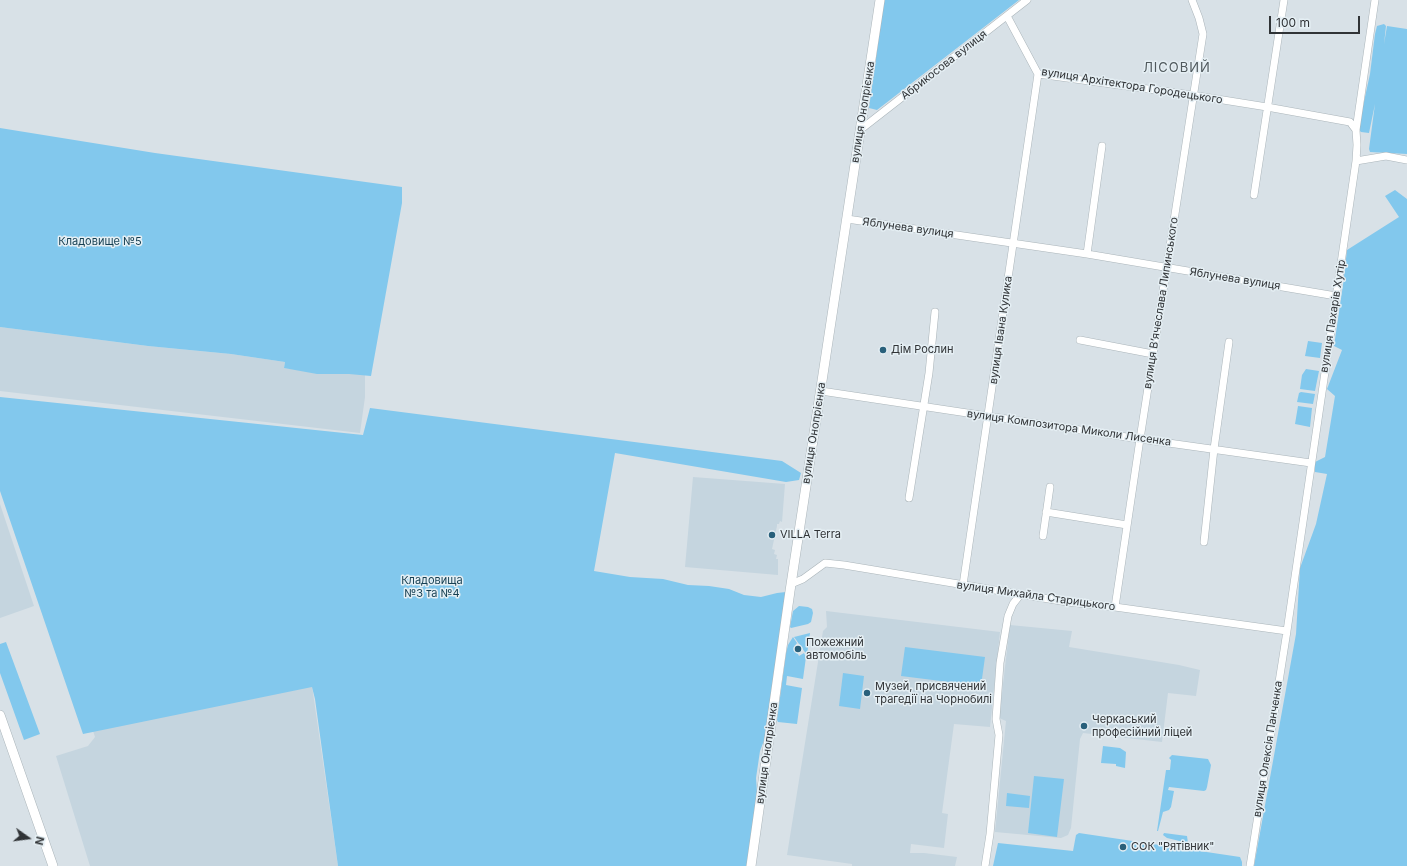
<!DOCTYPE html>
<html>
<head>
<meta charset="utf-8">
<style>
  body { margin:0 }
  #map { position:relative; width:1407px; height:866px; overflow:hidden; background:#d8e1e7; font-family:Inter,sans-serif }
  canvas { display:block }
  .north { position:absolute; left:8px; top:818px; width:40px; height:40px; -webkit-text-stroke:3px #e5eff4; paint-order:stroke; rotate:104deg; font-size:11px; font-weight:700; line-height:16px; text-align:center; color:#303336 }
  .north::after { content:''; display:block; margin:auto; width:14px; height:18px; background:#303336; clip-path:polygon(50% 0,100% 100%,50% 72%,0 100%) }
  .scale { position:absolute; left:1269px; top:16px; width:91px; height:18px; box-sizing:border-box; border:2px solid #303336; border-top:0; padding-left:5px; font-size:12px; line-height:14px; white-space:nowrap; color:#303336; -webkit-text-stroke:3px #e5eff4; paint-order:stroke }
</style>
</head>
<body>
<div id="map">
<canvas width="1407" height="866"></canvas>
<div class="north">N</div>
<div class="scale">100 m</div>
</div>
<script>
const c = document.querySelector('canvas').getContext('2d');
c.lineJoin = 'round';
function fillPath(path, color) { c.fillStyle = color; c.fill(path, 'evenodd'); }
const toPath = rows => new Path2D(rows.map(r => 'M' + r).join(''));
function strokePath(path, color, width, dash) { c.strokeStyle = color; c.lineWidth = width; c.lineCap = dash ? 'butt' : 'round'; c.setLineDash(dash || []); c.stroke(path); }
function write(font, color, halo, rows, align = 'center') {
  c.font = font + ' Inter,sans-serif'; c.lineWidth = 3; c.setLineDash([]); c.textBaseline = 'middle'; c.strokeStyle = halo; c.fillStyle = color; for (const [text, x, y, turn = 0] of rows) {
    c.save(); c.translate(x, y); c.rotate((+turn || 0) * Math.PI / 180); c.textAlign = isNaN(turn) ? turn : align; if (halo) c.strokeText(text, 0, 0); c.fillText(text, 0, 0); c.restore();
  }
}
fillPath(toPath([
  [0,327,148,346,231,354,285,362,284,368,365,374,365,397,360,433,0,391],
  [693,477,785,484,782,522,780,521,779,524,777,524,777,526,772,549,775,550,774,554,777,555,776,559,778,559,778,575,685,567],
  [0,504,34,606,0,618],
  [826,611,1000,632,990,727,954,724,942,813,948,814,944,848,911,844,910,853,924,853,957,857,955,866,852,866,852,864,787,855,823,631,827,627],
  [1010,625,1072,631,1069,647,1179,665,1200,670,1196,696,1168,693,1162,742,1083,733,1080,739,1071,828,1068,835,1061,838,995,832,1006,721,999,718],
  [312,686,338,866,90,866,56,756,88,746,95,737,93,731]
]), '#c5d5df');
fillPath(toPath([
  [884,0,1019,0,877,110,869,108],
  [1384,24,1386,26,1384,44,1387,26,1407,29,1407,154,1370,152,1369,149,1375,104,1369,133,1361,132,1358,129,1370,74,1375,34,1377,26],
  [0,128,155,153,402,187,402,203,371,376,349,374,317,374,284,368,285,362,231,354,148,346,0,327],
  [1395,190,1407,199,1407,866,1254,866,1296,634,1300,568,1316,524,1327,474,1315,472,1315,462,1325,457,1335,396,1327,389,1342,350,1334,346,1343,285,1347,250,1399,217,1385,196],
  [1308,341,1322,343,1320,358,1305,356],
  [1306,369,1319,371,1315,391,1300,389,1302,375],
  [1301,392,1315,394,1313,404,1297,402,1299,393],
  [0,397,363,435,370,408,782,461,801,473,799,480,786,482,615,453,594,571,630,577,663,579,688,585,709,586,729,589,744,595,761,597,777,593,786,592,765,738,760,751,756,778,757,792,747,866,338,866,315,699,312,687,83,734,0,491],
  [1298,406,1312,408,1310,427,1295,424],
  [799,606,808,607,812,609,813,613,811,622,808,624,791,628,790,627,793,611],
  [810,633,807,655,794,637],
  [793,637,797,643,794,647,799,656,804,653,806,657,803,679,787,676,786,685,802,688,797,724,778,722,777,720,786,653,788,645],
  [6,642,40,734,24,740,0,673,0,644],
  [905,647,985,657,981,686,901,676],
  [843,673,864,676,860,709,839,706],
  [1103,746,1120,748,1126,752,1125,768,1116,766,1116,764,1101,763],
  [1172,755,1208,759,1211,765,1207,787,1206,790,1204,791,1169,787,1168,790,1174,791,1171,807,1169,810,1163,812,1158,831,1157,831,1166,770,1170,770,1171,760,1169,758],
  [1034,776,1064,779,1057,837,1028,833],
  [1007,793,1030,796,1029,808,1006,806],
  [1079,833,1240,857,1242,862,1242,866,993,866,998,843,1073,851,1076,835],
  [1164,833,1187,836,1188,843,1167,838,1163,835]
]), '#82c8ed');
const minor = toPath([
  [1007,16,1038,74,1192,95,1267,107,1350,122,1356,130],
  [860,130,1027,0],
  [1356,161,1386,156,1407,160],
  [1254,195,1284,0],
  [847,219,1087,254,1336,296],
  [1087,254,1102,146],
  [1080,340,1153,354],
  [821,391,1140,439,1311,463],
  [909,498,929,373,935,312],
  [1046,512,1127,525],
  [1043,536,1050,487],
  [1204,542,1214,449,1229,342],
  [791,584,803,579,825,563,844,565,1067,602,1115,607,1287,631],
  [963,585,1038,74],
  [1115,607,1140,439,1203,34,1199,18,1192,0],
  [985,866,990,834,999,735,996,719,1000,663,1008,616,1013,604,1020,595],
  [1250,866,1287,631,1356,161,1357,145,1356,130,1375,0]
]);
const major = toPath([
  [0,715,53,866],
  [751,866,790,591,880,0]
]);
strokePath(minor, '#abb5ba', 8);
strokePath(major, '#abb5ba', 10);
strokePath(minor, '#fff', 7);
strokePath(major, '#fff', 9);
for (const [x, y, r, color] of [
  [883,350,4,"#29607b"],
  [772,535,4,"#29607b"],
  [798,649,4,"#29607b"],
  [867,693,4,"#29607b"],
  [1084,726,4,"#29607b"],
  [1123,847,4,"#29607b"]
]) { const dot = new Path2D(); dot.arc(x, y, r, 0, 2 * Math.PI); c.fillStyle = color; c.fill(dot); strokePath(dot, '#e5eff4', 1.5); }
write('11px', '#303336', '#e5eff4', [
  ["Абрикосова вулиця",944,65,-38],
  ["вулиця Архітектора Городецького",1132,86,9],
  ["вулиця Онопрієнка",863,112,-81],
  ["Яблунева вулиця",908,228,8],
  ["Яблунева вулиця",1235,279,9],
  ["вулиця Вʼячеслава Липинського",1161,303,-81],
  ["вулиця Пахарів Хутір",1333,316,-81],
  ["вулиця Івана Кулика",1001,330,-82],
  ["вулиця Композитора Миколи Лисенка",1069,428,8],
  ["вулиця Онопрієнка",814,433,-81],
  ["вулиця Михайла Старицького",1036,596,8],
  ["вулиця Олексія Панченка",1268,749,-81],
  ["вулиця Онопрієнка",767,753,-82]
]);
write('11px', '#153f52', '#e5eff4', [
  ["Кладовище №5",100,242],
  ["Кладовища",432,581],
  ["№3 та №4",432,594]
]);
write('11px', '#303336', '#e5eff4', [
  ["Дім Рослин",891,350],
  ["VILLA Terra",780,535],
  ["Пожежний",806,643],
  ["автомобіль",806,656],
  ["Музей, присвячений",875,687],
  ["трагедії на Чорнобилі",875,700],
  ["Черкаський",1092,720],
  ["професійний ліцей",1092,733],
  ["СОК \"Рятівник\"",1131,847]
], 'left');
c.letterSpacing = '1px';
write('13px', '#50595d', '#e5eff4', [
  ["ЛІСОВИЙ",1177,68]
]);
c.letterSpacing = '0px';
</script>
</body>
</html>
